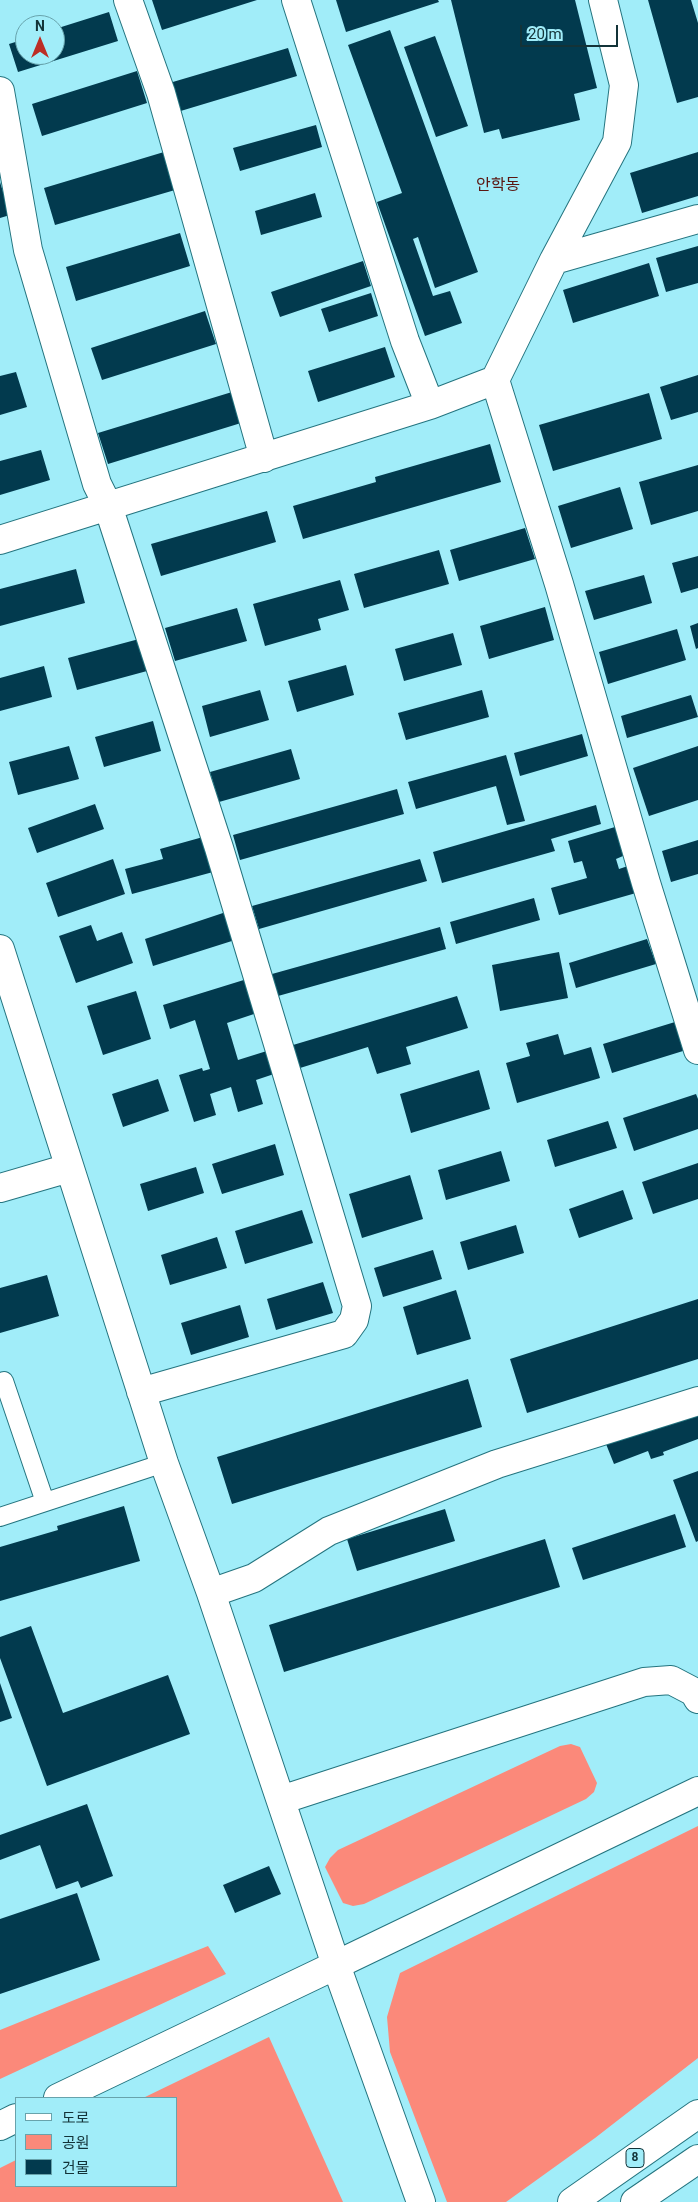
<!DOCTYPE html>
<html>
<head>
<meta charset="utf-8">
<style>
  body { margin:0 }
  #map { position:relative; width:698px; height:2202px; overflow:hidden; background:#a1edf9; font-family:Roboto,"Noto Sans KR",sans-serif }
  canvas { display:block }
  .legend { position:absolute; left:15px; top:2097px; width:162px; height:90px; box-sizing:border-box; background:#a1edf9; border:1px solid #68a3ac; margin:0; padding:6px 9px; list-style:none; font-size:15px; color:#133338 }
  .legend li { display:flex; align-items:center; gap:10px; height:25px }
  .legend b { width:25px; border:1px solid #68a3ac }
  .north { position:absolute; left:15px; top:15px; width:50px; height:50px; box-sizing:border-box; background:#a1edf9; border:1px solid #68a3ac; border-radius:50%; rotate:0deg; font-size:14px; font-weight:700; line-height:20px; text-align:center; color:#133338 }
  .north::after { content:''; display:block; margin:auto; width:18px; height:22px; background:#bc2e25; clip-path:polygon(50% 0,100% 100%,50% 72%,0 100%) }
  .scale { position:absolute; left:520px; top:25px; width:98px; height:22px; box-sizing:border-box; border:2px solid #133338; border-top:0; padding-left:6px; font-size:15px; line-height:18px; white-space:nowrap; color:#133338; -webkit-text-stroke:4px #a1edf9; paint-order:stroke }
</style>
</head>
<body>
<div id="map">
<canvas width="698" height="2202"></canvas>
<ul class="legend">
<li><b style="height:6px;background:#fff"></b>도로</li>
<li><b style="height:14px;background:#fb897a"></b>공원</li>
<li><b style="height:14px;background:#023a4e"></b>건물</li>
</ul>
<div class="north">N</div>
<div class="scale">20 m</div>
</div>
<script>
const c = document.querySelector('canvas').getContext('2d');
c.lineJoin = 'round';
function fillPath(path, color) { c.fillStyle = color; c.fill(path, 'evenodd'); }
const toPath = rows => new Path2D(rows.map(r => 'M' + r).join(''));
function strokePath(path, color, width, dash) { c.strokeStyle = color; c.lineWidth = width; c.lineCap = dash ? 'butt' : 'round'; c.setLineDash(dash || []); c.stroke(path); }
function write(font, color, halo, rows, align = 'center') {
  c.font = font + ' Roboto,"Noto Sans KR",sans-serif'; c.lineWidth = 5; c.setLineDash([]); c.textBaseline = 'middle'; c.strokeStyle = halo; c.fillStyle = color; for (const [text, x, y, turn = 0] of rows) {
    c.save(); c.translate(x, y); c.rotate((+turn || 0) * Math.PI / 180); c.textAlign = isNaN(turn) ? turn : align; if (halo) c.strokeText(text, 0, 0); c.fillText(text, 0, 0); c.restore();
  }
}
fillPath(toPath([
  [571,1744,580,1747,597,1783,594,1792,586,1799,364,1904,353,1906,343,1903,325,1867,330,1858,338,1850,560,1746],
  [698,1826,698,2058,595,2138,506,2202,447,2202,390,2052,387,2017,400,1973],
  [208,1946,226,1974,0,2079,0,2030],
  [269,2037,343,2202,0,2202,0,2168,16,2160,16,2186,176,2186,176,2098,143,2098]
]), '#fb897a');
fillPath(toPath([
  [152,0,257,0,162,30],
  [336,0,438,0,439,2,346,32],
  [451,0,575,0,597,88,574,94,580,120,502,139,499,129,484,133],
  [648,0,691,0,698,23,698,97,677,103],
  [109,12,118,41,18,72,9,44,25,39,25,55,55,55,55,29],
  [390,30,478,272,435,288,418,237,413,239,433,296,450,291,462,323,425,336,377,202,402,193,348,45],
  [435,36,468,126,436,137,404,47],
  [288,48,297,76,174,113,166,84],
  [137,71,147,103,42,136,32,104],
  [316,125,322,147,240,171,233,148],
  [164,152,175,190,55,225,44,188],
  [698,152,698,196,642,213,630,173],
  [0,182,10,215,0,218],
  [315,193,322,217,261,235,255,211],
  [180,233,190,266,76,301,66,267],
  [698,246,698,283,666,292,656,258],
  [363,261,371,286,280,317,271,292],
  [649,263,659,296,573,323,563,290],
  [371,293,378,316,329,332,321,309],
  [205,311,216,344,102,380,91,348],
  [385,347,395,377,318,402,308,371],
  [16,372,27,407,0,415,0,376],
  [698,375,698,412,671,420,660,387],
  [232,392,241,423,108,464,98,433],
  [649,393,662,439,553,471,539,425],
  [490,444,501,482,303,539,293,506,376,482,375,477],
  [41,450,50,480,0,495,0,461],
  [698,465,698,511,651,525,639,482],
  [620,487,633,529,571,548,558,506],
  [267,511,276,542,161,576,151,544],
  [525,528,535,559,459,581,450,550],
  [439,550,449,584,364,608,354,574],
  [698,556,698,588,681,593,672,563],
  [76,569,85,603,0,626,0,589],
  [644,575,652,603,594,620,585,591],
  [340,580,349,610,318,619,321,630,265,646,253,604],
  [545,607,554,640,489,659,480,626],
  [237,608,247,641,175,661,165,628],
  [698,623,698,648,696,649,690,626],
  [677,629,686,660,608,684,599,652],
  [453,633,462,665,404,681,395,649],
  [139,639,147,671,77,690,68,658],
  [346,665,354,695,297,712,288,681],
  [44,666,52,697,0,711,0,678],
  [260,690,269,720,210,737,202,706],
  [482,690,489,717,406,740,398,713],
  [691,695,698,717,627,738,621,716],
  [153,721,161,751,104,767,95,737],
  [582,734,588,756,520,776,514,753],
  [69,746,79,779,18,795,9,762],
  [698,746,698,800,649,816,633,768],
  [291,749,300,779,219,802,210,772],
  [506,755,525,821,507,825,496,786,416,809,408,782],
  [397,789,404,814,240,860,233,835],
  [95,804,104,829,37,853,28,828],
  [596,805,601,824,551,839,555,851,442,883,433,852],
  [615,827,623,856,616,859,619,869,628,866,636,893,559,915,551,888,587,878,582,861,574,863,568,841],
  [203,837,213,872,132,894,125,869,163,859,160,849],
  [698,840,698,874,671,882,662,851],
  [113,859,125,894,58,917,46,883],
  [420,859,427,881,259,929,252,906],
  [534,898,540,920,456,944,450,922],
  [226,912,235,940,153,966,145,939],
  [91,925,97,941,122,932,133,963,76,983,59,936],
  [440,927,446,949,278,996,272,974],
  [647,939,656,964,576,988,569,963],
  [559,952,568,998,500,1011,492,965],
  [247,979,257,1013,227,1023,238,1060,270,1050,277,1073,256,1080,263,1104,238,1112,231,1087,210,1094,216,1115,194,1122,179,1075,202,1068,203,1071,210,1069,195,1020,170,1029,163,1005],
  [136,991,151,1039,103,1055,87,1006],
  [457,996,468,1028,406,1047,411,1064,377,1074,368,1047,300,1068,293,1045],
  [675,1022,683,1051,612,1073,603,1044],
  [558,1034,564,1055,591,1047,600,1078,517,1103,506,1063,530,1056,526,1043],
  [479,1070,490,1109,411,1133,400,1094],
  [158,1079,169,1111,123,1127,112,1094],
  [696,1094,698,1099,698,1129,634,1151,623,1118],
  [608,1121,617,1148,555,1167,547,1140],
  [275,1144,284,1175,222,1194,212,1164],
  [501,1151,510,1181,446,1200,438,1170],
  [698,1163,698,1199,653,1214,642,1182],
  [196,1167,204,1193,148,1211,140,1184],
  [410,1175,423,1219,362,1238,349,1194],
  [623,1190,633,1219,579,1238,569,1209],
  [302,1210,313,1243,245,1264,235,1231],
  [516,1225,524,1253,468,1270,460,1242],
  [217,1237,227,1268,170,1285,161,1255],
  [433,1250,442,1279,383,1297,374,1268],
  [47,1275,59,1316,0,1333,0,1288],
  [323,1282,333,1313,276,1330,267,1299],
  [456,1290,471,1339,417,1355,403,1307],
  [698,1299,698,1359,527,1413,510,1359],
  [240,1305,249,1337,191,1355,181,1323],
  [468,1379,482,1427,232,1504,217,1457],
  [698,1409,698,1439,663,1452,664,1455,651,1459,648,1451,614,1464,606,1444],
  [698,1471,698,1541,696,1542,673,1480],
  [124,1506,140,1561,0,1601,0,1547,58,1530,57,1526],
  [445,1509,455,1541,357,1571,347,1539],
  [675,1514,686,1547,583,1580,572,1548],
  [545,1539,560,1587,284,1672,269,1625],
  [31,1626,63,1713,168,1675,190,1734,47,1786,0,1658,0,1637],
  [0,1683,12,1718,0,1722],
  [87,1804,113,1876,81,1888,78,1881,56,1889,40,1845,0,1860,0,1835],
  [269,1866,281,1894,235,1913,223,1885],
  [77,1893,100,1960,0,1994,0,1919]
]), '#023a4e');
const service = toPath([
  [4,1381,45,1502],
  [0,1517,164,1463]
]);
const minor = toPath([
  [128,0,161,93,264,458],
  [296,0,405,341,430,405],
  [0,91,28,250,97,484,108,506,219,848,357,1306,354,1320,344,1334,141,1392],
  [554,260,698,219],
  [495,380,559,584,646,883,698,1050],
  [0,540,430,405,495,380,554,260,617,142,624,85,603,0],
  [0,949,164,1463,211,1593,336,1965],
  [0,1188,69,1168],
  [211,1593,254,1578,329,1531,497,1464,698,1401],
  [281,1800,644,1682,671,1680,694,1692,698,1699]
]);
const tertiary = toPath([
  [336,1965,421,2202]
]);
const secondary = toPath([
  [58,2098,336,1965],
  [0,2126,16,2118]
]);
const motorway = toPath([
  [336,1965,698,1791],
  [572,2202,698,2114],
  [635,2202,698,2159]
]);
strokePath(service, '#24747f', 20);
strokePath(minor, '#24747f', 30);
strokePath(tertiary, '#24747f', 30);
strokePath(secondary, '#24747f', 30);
strokePath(motorway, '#24747f', 30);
strokePath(service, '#fff', 18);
strokePath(minor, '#fff', 28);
strokePath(tertiary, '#fff', 28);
strokePath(secondary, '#fff', 28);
strokePath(motorway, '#fff', 28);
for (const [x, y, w] of [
  [635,2158,18]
]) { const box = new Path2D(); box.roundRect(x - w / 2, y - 9.5, w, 19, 4); c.fillStyle = '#a1edf9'; c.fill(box); strokePath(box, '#133338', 1); }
write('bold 12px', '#133338', null, [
  ["8",635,2158]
]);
write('16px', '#5b1712', '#a1edf9', [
  ["안학동",498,186]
]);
</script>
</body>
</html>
